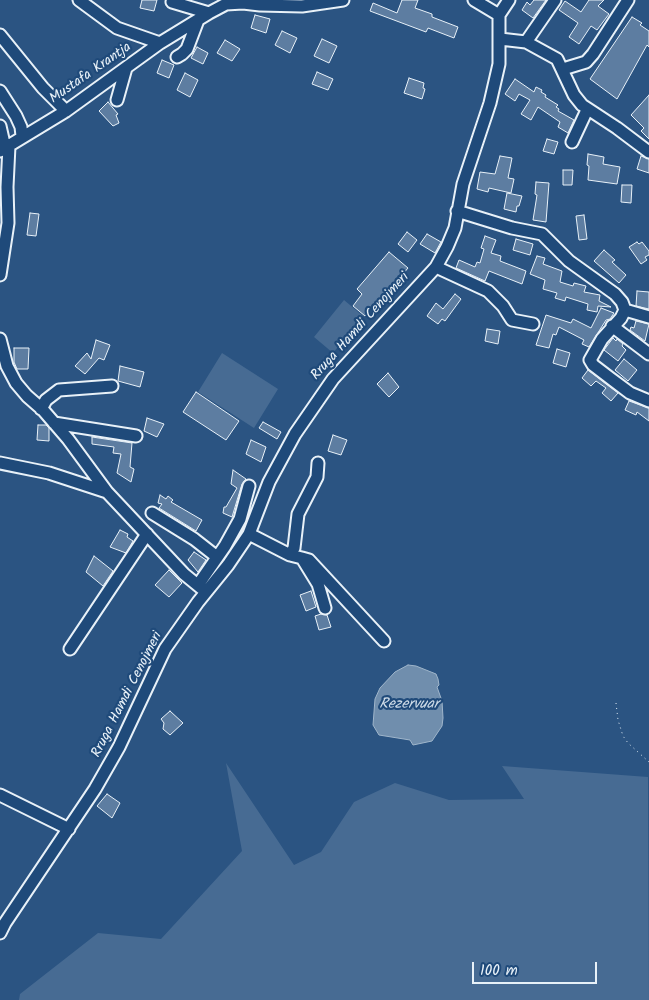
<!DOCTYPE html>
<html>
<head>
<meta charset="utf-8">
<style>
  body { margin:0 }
  #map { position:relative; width:649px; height:1000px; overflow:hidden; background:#2b5482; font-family:Kalam,sans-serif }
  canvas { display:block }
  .scale { position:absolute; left:472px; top:962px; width:125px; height:22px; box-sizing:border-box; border:2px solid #e8f1f8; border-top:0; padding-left:6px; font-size:15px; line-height:18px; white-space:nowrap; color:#e8f1f8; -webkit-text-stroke:4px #1f4a7a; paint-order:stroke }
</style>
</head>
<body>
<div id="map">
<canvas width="649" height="1000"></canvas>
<div class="scale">100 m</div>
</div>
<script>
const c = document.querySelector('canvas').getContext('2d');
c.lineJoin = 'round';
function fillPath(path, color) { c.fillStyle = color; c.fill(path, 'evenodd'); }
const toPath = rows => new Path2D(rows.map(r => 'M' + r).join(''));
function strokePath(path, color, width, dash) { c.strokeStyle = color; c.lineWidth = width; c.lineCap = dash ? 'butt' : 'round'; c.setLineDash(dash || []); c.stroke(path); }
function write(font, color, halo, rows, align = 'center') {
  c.font = font + ' Kalam,sans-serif'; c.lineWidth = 4.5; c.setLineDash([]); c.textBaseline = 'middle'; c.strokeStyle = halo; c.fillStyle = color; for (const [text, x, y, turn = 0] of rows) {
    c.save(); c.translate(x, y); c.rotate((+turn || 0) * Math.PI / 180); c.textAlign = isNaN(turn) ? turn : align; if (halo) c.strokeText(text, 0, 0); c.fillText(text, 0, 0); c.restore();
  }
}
fillPath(toPath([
  [344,300,363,316,333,353,314,337],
  [222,353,278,389,254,428,198,392],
  [226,763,294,865,321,852,354,802,395,783,449,800,524,799,502,766,648,777,649,1000,19,1000,20,994,98,933,161,939,242,851]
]), '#476b93');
const water = toPath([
  [408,665,416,666,436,674,438,679,439,685,437,687,442,701,443,718,442,726,432,741,413,745,410,740,379,735,373,725,375,699,380,688,395,672,408,665]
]);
fillPath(water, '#708ead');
strokePath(water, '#a0b6cb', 1);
const building = toPath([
  [142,0,157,0,154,11,140,8,142,0],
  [402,0,418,0,415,8,432,14,432,17,458,27,454,38,428,28,426,32,370,11,373,3,397,13,402,0],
  [534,0,546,0,533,18,522,10,527,2,530,5,534,0],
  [589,0,604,0,598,6,609,14,597,30,591,26,579,44,569,37,578,23,559,10,565,1,581,12,589,0],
  [255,15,270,19,266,33,251,28,255,15],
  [632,17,642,23,640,25,649,31,649,47,647,45,617,99,590,79,632,17],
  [282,31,297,38,290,53,275,45,282,31],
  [322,39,337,46,329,63,314,56,322,39],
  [225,40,240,49,232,61,217,53,225,40],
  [197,47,208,53,203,64,191,58,197,47],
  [162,60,174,65,169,78,157,73,162,60],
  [317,72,333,79,328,90,312,84,317,72],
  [185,73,198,80,190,97,177,90,185,73],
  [409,78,424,83,423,88,425,89,422,99,404,93,409,78],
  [515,79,534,92,536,87,542,90,541,92,546,95,545,97,558,105,556,107,559,109,558,111,574,120,568,133,558,127,560,122,538,107,531,120,521,114,530,100,519,94,515,101,505,94,515,79],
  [649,95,649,139,641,131,644,128,631,115,649,95],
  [108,102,118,114,116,115,119,123,113,126,99,111,108,102],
  [547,139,558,142,554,154,543,151,547,139],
  [588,154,604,157,603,164,620,167,617,184,588,180,589,166,587,165,588,154],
  [500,156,512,158,508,178,514,179,511,193,489,188,488,192,477,189,480,172,495,174,500,156],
  [641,156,649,159,649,173,637,169,641,156],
  [563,170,573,170,572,185,563,185,563,170],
  [536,182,549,183,546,222,533,220,537,195,535,194,536,182],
  [622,185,632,185,631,203,621,202,622,185],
  [507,193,522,196,519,206,517,206,516,212,504,209,507,193],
  [30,213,39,214,36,236,27,235,30,213],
  [584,215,587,239,579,240,576,216,584,215],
  [407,232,417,240,408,252,398,244,407,232],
  [427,234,441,242,435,253,420,244,427,234],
  [485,236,496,240,491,253,501,256,500,261,526,271,522,284,489,271,485,281,456,268,459,260,475,267,477,262,480,263,484,249,481,248,485,236],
  [516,239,533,244,530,255,513,250,516,239],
  [637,242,639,244,642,242,649,251,649,255,645,257,647,260,641,264,629,247,637,242],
  [604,250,615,260,612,262,626,275,619,283,594,261,604,250],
  [389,252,408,268,376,306,374,304,365,316,353,306,362,294,357,289,389,252],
  [537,256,545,258,543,264,562,271,560,282,573,286,574,283,586,286,584,292,600,295,599,301,611,307,598,306,597,312,587,310,588,304,566,297,565,301,555,298,557,293,543,289,545,280,530,274,537,256],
  [637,291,649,292,649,309,636,306,637,291],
  [455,294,461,299,445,321,442,319,438,324,427,316,436,303,443,309,455,294],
  [601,308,614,313,610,319,606,320,589,347,582,344,584,340,559,327,556,335,553,334,549,348,536,345,546,315,571,323,573,319,591,328,601,308],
  [636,321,649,324,645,341,630,330,631,327,634,328,636,321],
  [487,329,500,331,498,344,485,341,487,329],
  [613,338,616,341,617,339,623,344,622,346,626,350,618,361,604,350,613,338],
  [96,340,110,345,104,360,99,358,85,374,75,366,87,353,91,359,96,340],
  [14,348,29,348,28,369,17,369,14,362,14,348],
  [557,349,570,353,566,367,553,363,557,349],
  [624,359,637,370,628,381,615,370,624,359],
  [120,366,144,372,140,387,118,381,120,366],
  [588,370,618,393,611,401,602,393,606,388,596,381,591,386,582,378,588,370],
  [388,373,399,387,389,397,377,384,388,373],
  [196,392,239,421,226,440,183,412,196,392],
  [629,401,649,408,649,421,637,412,636,415,625,410,629,401],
  [147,418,164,424,157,437,144,431,147,418],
  [263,422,281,432,277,439,259,428,263,422],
  [38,425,46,425,49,428,49,441,37,440,38,425],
  [333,435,347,440,341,455,328,451,333,435],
  [92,437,132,443,130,467,134,469,131,482,117,473,121,454,113,453,114,447,92,444,92,437],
  [251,440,266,447,261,462,246,454,251,440],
  [233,470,246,479,242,484,232,517,223,513,224,507,226,507,237,488,231,484,233,470],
  [160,495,166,499,168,496,173,500,171,502,202,520,196,531,159,508,162,504,158,503,160,495],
  [120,530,128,534,127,537,133,541,126,553,110,547,120,530],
  [194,552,206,560,198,572,188,560,194,552],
  [94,556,113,571,103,586,86,572,94,556],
  [169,570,182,583,169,597,155,585,169,570],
  [311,591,316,607,306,611,300,595,311,591],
  [321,614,327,615,331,627,319,630,315,616,321,614],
  [170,711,183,723,170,735,163,729,164,723,161,719,170,711],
  [107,794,120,803,112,818,97,806,107,794]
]);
fillPath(building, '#5d7da1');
strokePath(building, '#e8f1f8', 1);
const minor = toPath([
  [79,0,117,28,160,43],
  [474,0,499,15],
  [172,2,209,13],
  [0,35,43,88,66,111],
  [500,39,526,42,557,59,574,95,582,105,617,128,649,152],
  [526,42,555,0],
  [177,57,182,54,187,49,198,20],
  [563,69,586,62,593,54,628,0],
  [0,91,16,116,21,127,22,136],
  [117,100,126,68],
  [0,126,5,148],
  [572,142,587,110],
  [0,151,66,111,160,43,209,13,226,4,243,3,260,5,302,6,343,0],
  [457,211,512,228,542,234,569,261,615,294,622,302,625,310],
  [436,267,488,291,503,306,512,320,533,324],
  [0,275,8,223,7,187,9,146],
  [625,310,621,318,602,339,590,360,593,365,610,378,630,393,649,401],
  [625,310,649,317],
  [612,326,649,354],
  [0,339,7,366,16,383,27,396,43,410,68,439,107,492,184,574,206,592],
  [41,409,46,400,59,390,112,386],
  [54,423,136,436],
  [0,463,49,473,107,492],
  [152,513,194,539,217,557],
  [249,534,290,555,302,558,318,584,325,608],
  [290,555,294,548,298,514,317,477,318,463],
  [302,558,309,560,384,641],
  [198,585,225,546,240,519,249,486],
  [70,649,147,534],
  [0,795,69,829],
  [0,933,5,923,95,789,119,747,165,649,198,602,228,565,249,534,269,482,295,434,333,379,436,267,447,247,455,228,463,184,490,103,499,64,499,15,509,0]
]);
strokePath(minor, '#e8f1f8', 15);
strokePath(toPath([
  [616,703,618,720,623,736,628,743,649,762]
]), '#e8f1f8', 1, [1, 4]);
strokePath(minor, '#1f4a7a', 11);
write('14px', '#e8f1f8', '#1f4a7a', [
  ["Mustafa Krantja",91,74,-35],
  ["Rruga Hamdi Cenojmeri",361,327,-48],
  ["Rruga Hamdi Cenojmeri",128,695,-63]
]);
write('italic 15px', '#d0dde9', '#1f4a7a', [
  ["Rezervuar",409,705]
]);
</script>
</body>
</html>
